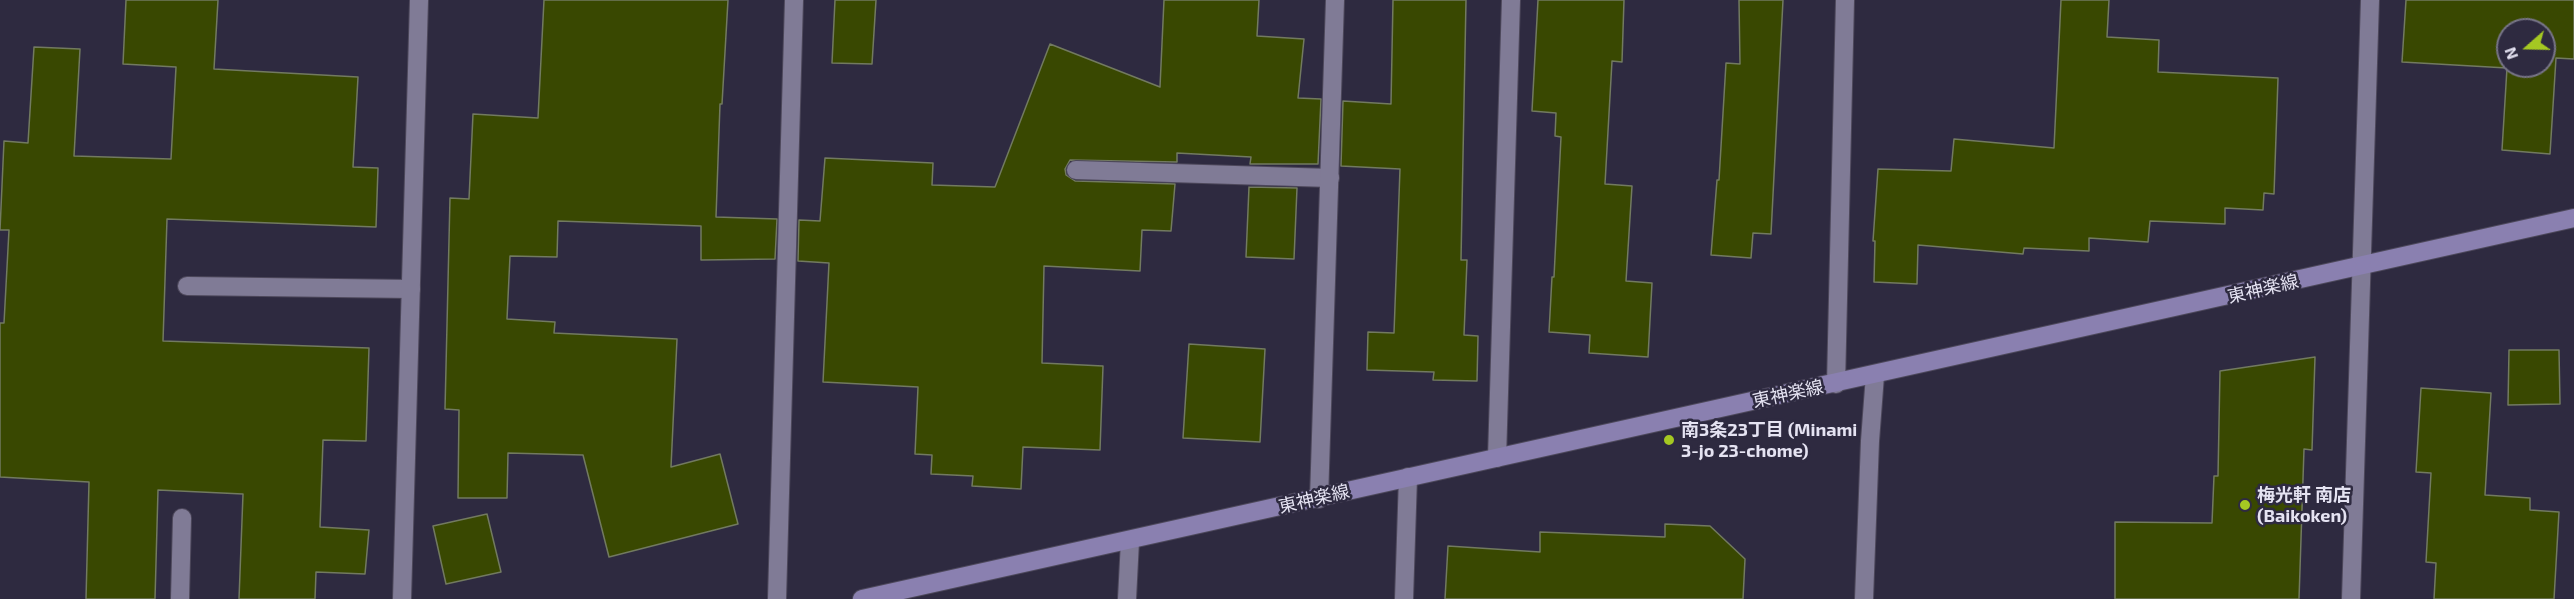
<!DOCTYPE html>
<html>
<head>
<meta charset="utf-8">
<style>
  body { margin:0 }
  #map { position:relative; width:2574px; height:599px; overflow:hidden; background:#2e2a40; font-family:"Exo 2",sans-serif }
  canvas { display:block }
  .north { position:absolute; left:2496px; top:18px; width:60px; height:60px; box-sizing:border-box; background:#2e2a40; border:2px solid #777487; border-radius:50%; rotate:250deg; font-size:16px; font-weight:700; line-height:24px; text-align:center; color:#e5e3f2 }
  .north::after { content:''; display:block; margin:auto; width:21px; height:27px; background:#a5c822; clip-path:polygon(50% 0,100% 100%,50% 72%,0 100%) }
</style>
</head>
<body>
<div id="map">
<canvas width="2574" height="599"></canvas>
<div class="north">N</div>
</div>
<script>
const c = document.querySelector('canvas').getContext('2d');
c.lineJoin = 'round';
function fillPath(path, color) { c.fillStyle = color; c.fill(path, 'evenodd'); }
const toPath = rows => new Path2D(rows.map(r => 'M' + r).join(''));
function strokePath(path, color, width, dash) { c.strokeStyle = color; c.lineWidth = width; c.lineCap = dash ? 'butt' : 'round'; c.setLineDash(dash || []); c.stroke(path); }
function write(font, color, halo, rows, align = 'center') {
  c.font = font + ' "Exo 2","Noto Sans JP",sans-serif'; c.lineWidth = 5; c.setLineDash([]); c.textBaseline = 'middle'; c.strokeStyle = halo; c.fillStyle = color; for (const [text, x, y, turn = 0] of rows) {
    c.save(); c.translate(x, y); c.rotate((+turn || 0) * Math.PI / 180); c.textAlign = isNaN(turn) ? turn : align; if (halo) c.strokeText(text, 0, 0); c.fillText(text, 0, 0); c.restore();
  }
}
const building = toPath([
  [126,0,218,0,214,69,358,77,353,167,378,168,376,227,167,219,163,341,369,348,366,441,323,440,320,527,369,530,365,574,316,572,315,599,239,599,243,494,158,490,155,599,86,599,89,482,0,477,0,323,4,323,9,230,0,230,4,141,28,143,34,47,80,49,74,156,171,159,176,67,123,64,126,0],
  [544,0,728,0,722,104,720,104,716,217,777,219,775,259,701,260,701,226,558,221,557,257,510,256,507,319,555,322,554,333,677,339,671,467,720,454,738,524,609,557,583,455,508,453,507,498,458,498,459,410,445,409,450,198,469,199,473,114,538,118,544,0],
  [835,0,876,0,872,64,832,63,835,0],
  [1164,0,1259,0,1257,36,1304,39,1298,98,1321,99,1318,164,1250,164,1251,157,1177,153,1177,162,1070,160,1065,169,1066,175,1075,181,1175,184,1171,231,1142,230,1140,271,1044,266,1042,363,1103,366,1100,450,1023,447,1021,489,972,486,973,476,931,474,932,455,915,454,918,387,823,382,829,263,798,261,799,220,820,221,825,158,933,163,932,185,995,187,1050,44,1160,87,1164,0],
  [1393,0,1466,0,1461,260,1467,260,1464,335,1478,336,1477,381,1433,380,1434,372,1367,370,1368,332,1394,333,1400,169,1341,166,1343,101,1391,104,1393,0],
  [1538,0,1624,0,1622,62,1612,61,1605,184,1632,186,1626,281,1652,283,1648,357,1589,353,1590,335,1549,332,1552,277,1554,277,1561,137,1555,136,1556,113,1532,111,1538,0],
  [1739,0,1783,0,1771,234,1753,233,1751,258,1711,255,1717,180,1719,180,1726,63,1740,64,1739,0],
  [2061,0,2109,0,2107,37,2159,40,2158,72,2278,78,2274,194,2264,193,2263,210,2225,208,2225,224,2150,221,2148,242,2089,238,2089,251,2024,248,2023,254,1918,245,1917,284,1874,282,1875,241,1873,241,1878,169,1951,171,1954,139,2054,148,2061,0],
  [2406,0,2574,0,2574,59,2556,58,2550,154,2502,150,2507,68,2402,62,2406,0],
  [2508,30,2544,30,2544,66,2508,66,2508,30],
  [1249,187,1297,188,1294,259,1246,257,1249,187],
  [1189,344,1265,349,1260,442,1183,438,1189,344],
  [2509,350,2559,350,2560,404,2508,405,2509,350],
  [2315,357,2312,450,2304,449,2299,599,2115,599,2115,522,2212,523,2214,476,2218,476,2220,371,2315,357],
  [2421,388,2491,393,2485,495,2530,498,2530,510,2559,512,2554,599,2434,599,2436,563,2426,562,2431,473,2416,472,2421,388],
  [487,514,501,572,446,584,433,526,487,514],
  [1665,524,1710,526,1745,559,1743,599,1445,599,1448,546,1540,552,1540,532,1665,537,1665,524]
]);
fillPath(building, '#394801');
strokePath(building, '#727a60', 1.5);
const lane = toPath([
  [1076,170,1330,178],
  [187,286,411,289],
  [180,599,182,518],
  [1127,599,1130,541]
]);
const street = toPath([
  [1836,384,1845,0],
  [1497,458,1511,0],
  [1319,499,1335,0],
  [402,599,419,0],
  [777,599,794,0],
  [1404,599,1408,477],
  [1864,599,1870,441,1875,375],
  [2351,599,2370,0]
]);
const secondary = toPath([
  [862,599,2574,218]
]);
strokePath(lane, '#4d485b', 20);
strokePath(street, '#4d485b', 20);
strokePath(secondary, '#4d485b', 20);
strokePath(lane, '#807b96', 18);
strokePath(street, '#807b96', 18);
strokePath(secondary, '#8a80b0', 18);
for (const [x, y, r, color] of [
  [1669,440,6,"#a5c822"],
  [2245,505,6,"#a5c822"]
]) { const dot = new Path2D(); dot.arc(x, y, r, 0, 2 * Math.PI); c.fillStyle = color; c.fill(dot); strokePath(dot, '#2e2a40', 2); }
write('18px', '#e5e3f2', '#2e2a40', [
  ["東神楽線",2263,289,-13],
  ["東神楽線",1788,394,-12],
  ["東神楽線",1314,499,-13]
]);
write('bold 18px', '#e5e3f2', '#2e2a40', [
  ["南3条23丁目 (Minami",1681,430],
  ["3-jo 23-chome)",1681,451],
  ["梅光軒 南店",2257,495],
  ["(Baikoken)",2257,516]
], 'left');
</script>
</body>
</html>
